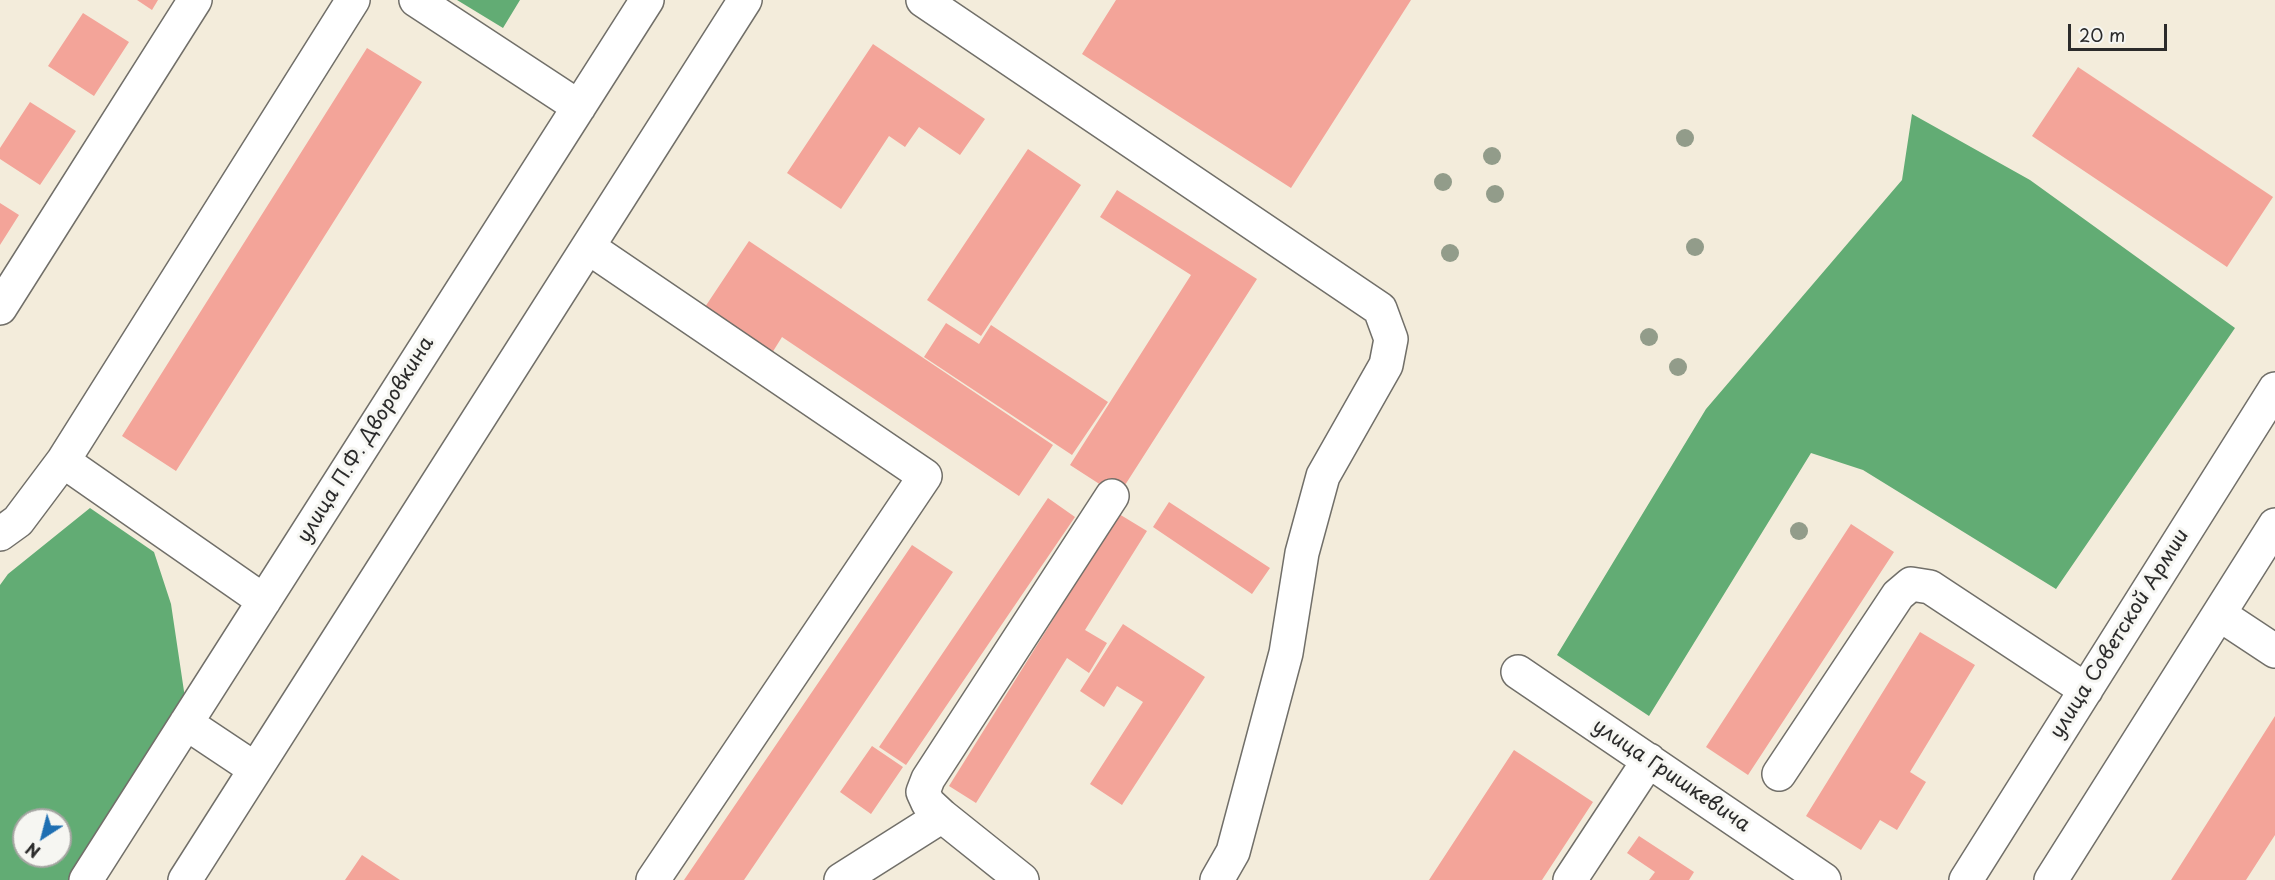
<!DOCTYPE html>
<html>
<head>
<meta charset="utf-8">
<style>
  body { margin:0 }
  #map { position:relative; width:2275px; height:880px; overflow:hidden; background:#f3ecdb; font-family:"Playpen Sans",sans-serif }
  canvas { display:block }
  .north { position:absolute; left:12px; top:808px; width:60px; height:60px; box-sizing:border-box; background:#f6f6f2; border:2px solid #a5a5a2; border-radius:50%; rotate:216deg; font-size:16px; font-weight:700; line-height:24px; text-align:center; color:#2b2b2b }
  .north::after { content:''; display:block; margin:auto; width:21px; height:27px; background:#1f6fb2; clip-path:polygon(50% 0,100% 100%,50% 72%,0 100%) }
  .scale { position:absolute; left:2068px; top:24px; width:99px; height:27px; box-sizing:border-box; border:3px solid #2b2b2b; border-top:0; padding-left:8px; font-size:18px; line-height:21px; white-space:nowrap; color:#2b2b2b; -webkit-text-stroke:4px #f6f6f2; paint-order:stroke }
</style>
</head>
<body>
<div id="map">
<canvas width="2275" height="880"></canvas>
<div class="north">N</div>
<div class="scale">20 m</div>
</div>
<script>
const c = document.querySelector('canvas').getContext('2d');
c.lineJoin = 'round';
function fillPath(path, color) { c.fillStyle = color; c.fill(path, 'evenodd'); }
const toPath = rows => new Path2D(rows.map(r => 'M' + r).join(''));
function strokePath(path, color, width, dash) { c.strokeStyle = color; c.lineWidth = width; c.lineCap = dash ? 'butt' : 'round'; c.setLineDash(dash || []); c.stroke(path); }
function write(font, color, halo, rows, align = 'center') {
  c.font = font + ' "Playpen Sans",sans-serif'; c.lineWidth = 6; c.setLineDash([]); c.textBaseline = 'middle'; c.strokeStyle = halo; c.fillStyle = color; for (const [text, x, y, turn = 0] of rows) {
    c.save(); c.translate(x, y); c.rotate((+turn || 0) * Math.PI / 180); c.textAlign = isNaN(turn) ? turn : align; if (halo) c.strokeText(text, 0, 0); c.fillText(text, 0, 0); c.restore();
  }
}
fillPath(toPath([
  [457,0,520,0,503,28],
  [1912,114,2030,180,2235,328,2056,589,1863,470,1811,453,1649,716,1557,655,1706,409,1902,180],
  [90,508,154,552,171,604,185,698,68,880,0,880,0,585,8,574],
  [24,820,60,820,60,856,24,856]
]), '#62ac74');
fillPath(toPath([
  [137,0,158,0,152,10],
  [1116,0,1411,0,1291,188,1082,54],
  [83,13,129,42,94,96,48,66],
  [873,44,985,119,960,155,919,127,905,147,889,136,841,209,787,173],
  [367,48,422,82,176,471,122,436],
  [2078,67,2273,197,2227,267,2032,136],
  [30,102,76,131,40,185,0,159,0,148],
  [1028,149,1081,185,981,336,927,300],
  [1117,190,1257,279,1118,496,1070,465,1191,275,1100,217],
  [0,203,19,215,0,245],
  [749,241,1053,445,1019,496,782,337,772,353,705,307],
  [946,323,979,344,991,325,1108,402,1072,455,924,357],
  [1048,498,1075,517,906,765,879,747],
  [1169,502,1270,568,1252,594,1153,527],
  [1119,514,1147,531,1085,630,1107,643,1089,673,1067,658,976,803,949,786],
  [1851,524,1894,552,1748,775,1706,747],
  [912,545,953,572,744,880,684,880],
  [1123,624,1205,677,1122,805,1090,784,1143,702,1117,686,1104,707,1080,691],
  [1920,632,1975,665,1910,772,1926,782,1897,830,1880,820,1861,850,1806,816],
  [2275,716,2275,835,2246,880,2171,880],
  [872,746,903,767,871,814,840,792],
  [1514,750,1593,802,1542,880,1429,880],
  [1639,836,1694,872,1689,880,1649,880,1655,872,1627,853],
  [362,855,400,880,345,880]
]), '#f3a499');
const minor = toPath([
  [416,0,579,107],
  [923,0,1380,309,1391,339,1386,365,1323,476,1302,553,1286,653,1233,852,1217,880],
  [588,247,925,476,653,880],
  [0,308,195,0],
  [0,534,18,521,63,461],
  [264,601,63,461,353,0],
  [2219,614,2275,651],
  [1518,672,1824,880],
  [186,723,255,769],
  [1779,774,1898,595,1911,584,1930,587,2086,690],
  [942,816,928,803,923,792,928,779,1112,496],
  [86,880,647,0],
  [185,880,745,0],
  [841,880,942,816,1022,880],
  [1570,880,1649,760],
  [1966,880,2275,389],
  [2051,880,2275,525]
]);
strokePath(minor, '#716f69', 36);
strokePath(minor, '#fff', 33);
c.fillStyle = '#929c8a';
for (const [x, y] of [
  [1685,138],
  [1492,156],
  [1443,182],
  [1495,194],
  [1695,247],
  [1450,253],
  [1649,337],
  [1678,367],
  [1799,531]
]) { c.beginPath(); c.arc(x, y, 9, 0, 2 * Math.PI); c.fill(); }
write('20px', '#2b2b2b', '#f6f6f2', [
  ["улица П.Ф. Дворовкина",366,440,-58],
  ["улица Советской Армии",2120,634,-58],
  ["улица Гришкевича",1671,776,34]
]);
</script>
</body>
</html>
